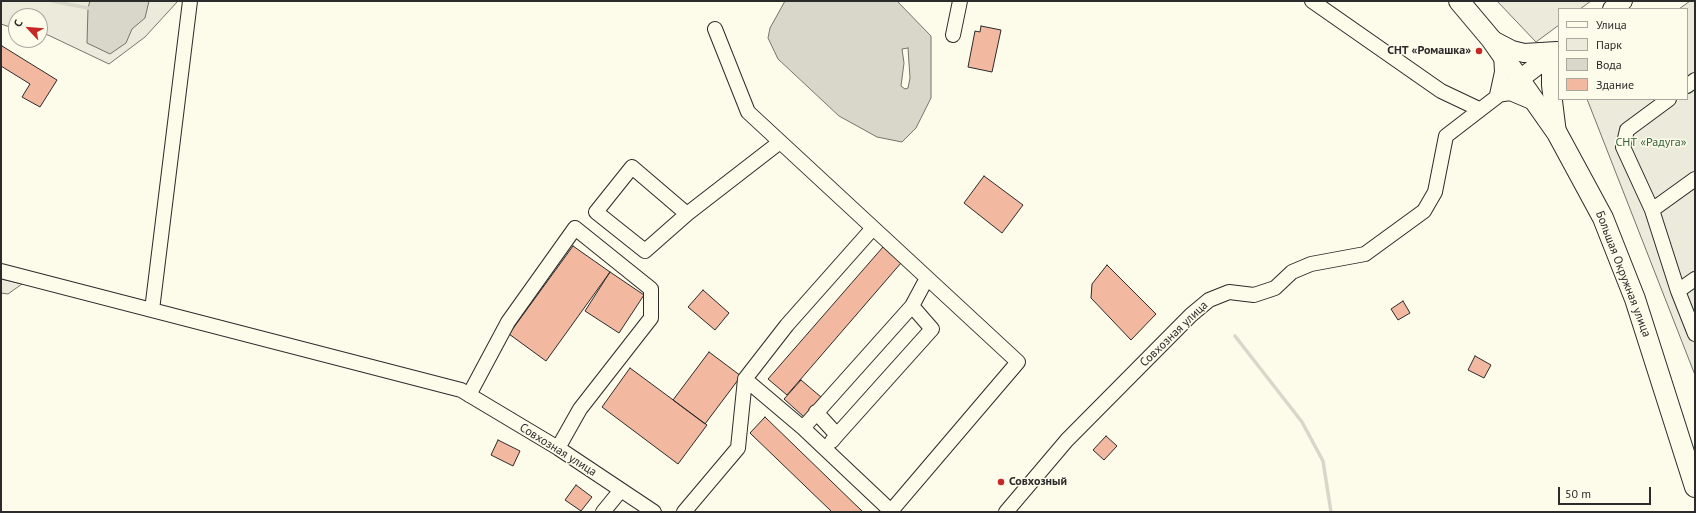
<!DOCTYPE html>
<html>
<head>
<meta charset="utf-8">
<style>
  body { margin:0 }
  #map { position:relative; width:1696px; height:513px; overflow:hidden; background:#fdfbea; font-family:"PT Sans",sans-serif }
  canvas { display:block }
  .frame { position:absolute; inset:0; border:2px solid #2b2b2b; pointer-events:none }
  .legend { position:absolute; left:1558px; top:8px; width:130px; height:92px; box-sizing:border-box; background:#fdfbea; border:1px solid #a9a89e; margin:0; padding:5px 7px; list-style:none; font-size:12px; color:#2b2b2b }
  .legend li { display:flex; align-items:center; gap:8px; height:20px }
  .legend b { width:20px; border:1px solid #a9a89e }
  .north { position:absolute; left:8px; top:8px; width:40px; height:40px; box-sizing:border-box; background:#fdfbea; border:1px solid #a9a89e; border-radius:50%; rotate:296deg; font-size:11px; font-weight:700; line-height:16px; text-align:center; color:#2b2b2b }
  .north::after { content:''; display:block; margin:auto; width:14px; height:18px; background:#c62828; clip-path:polygon(50% 0,100% 100%,50% 72%,0 100%) }
  .scale { position:absolute; left:1558px; top:487px; width:93px; height:18px; box-sizing:border-box; border:2px solid #2b2b2b; border-top:0; padding-left:5px; font-size:12px; line-height:14px; white-space:nowrap; color:#2b2b2b; -webkit-text-stroke:3px #fdfbea; paint-order:stroke }
</style>
</head>
<body>
<div id="map">
<canvas width="1696" height="513"></canvas>
<div class="frame"></div>
<ul class="legend">
<li><b style="height:5px;background:#fdfbea"></b>Улица</li>
<li><b style="height:11px;background:#ecebdb"></b>Парк</li>
<li><b style="height:11px;background:#d8d7c9"></b>Вода</li>
<li><b style="height:11px;background:#f2b8a0"></b>Здание</li>
</ul>
<div class="north">С</div>
<div class="scale">50 m</div>
</div>
<script>
const c = document.querySelector('canvas').getContext('2d');
c.lineJoin = 'round';
function fillPath(path, color) { c.fillStyle = color; c.fill(path, 'evenodd'); }
const toPath = rows => new Path2D(rows.map(r => 'M' + r).join(''));
function strokePath(path, color, width, dash) { c.strokeStyle = color; c.lineWidth = width; c.lineCap = dash ? 'butt' : 'round'; c.setLineDash(dash || []); c.stroke(path); }
function write(font, color, halo, rows, align = 'center') {
  c.font = font + ' "PT Sans",sans-serif'; c.lineWidth = 3; c.setLineDash([]); c.textBaseline = 'middle'; c.strokeStyle = halo; c.fillStyle = color; for (const [text, x, y, turn = 0] of rows) {
    c.save(); c.translate(x, y); c.rotate((+turn || 0) * Math.PI / 180); c.textAlign = isNaN(turn) ? turn : align; if (halo) c.strokeText(text, 0, 0); c.fillText(text, 0, 0); c.restore();
  }
}
const green = toPath([
  [1,1,178,1,145,37,109,64,48,35,40,33,40,16,16,16,16,29,1,24,1,1],
  [1497,1,1591,1,1580,9,1559,9,1559,25,1536,42,1497,1],
  [1690,1,1695,1,1695,375,1587,99,1687,99,1687,9,1679,9,1690,1],
  [1,279,22,284,8,294,1,293,1,279]
]);
fillPath(green, '#ecebdb');
strokePath(green, '#74746e', 1);
const water = toPath([
  [90,1,149,1,145,18,132,29,126,43,110,54,87,43,88,8,90,1],
  [785,1,897,1,931,36,931,98,916,128,902,142,877,137,839,116,778,59,768,38,770,28,785,1],
  [908,48,910,78,908,88,905,89,901,86,904,63,902,49,908,48]
]);
fillPath(water, '#d8d7c9');
strokePath(water, '#74746e', 1);
strokePath(toPath([
  [52,1,88,8],
  [1235,336,1302,422,1323,461,1331,512]
]), '#d8d7c9', 3.5);
const building = toPath([
  [981,26,1001,30,992,72,968,67,975,31,980,32,981,26],
  [2,46,57,80,40,107,22,97,30,84,1,66,1,48,2,46],
  [984,176,1023,205,1002,233,964,203,984,176],
  [573,246,610,272,546,361,509,334,573,246],
  [883,247,901,263,787,395,768,379,883,247],
  [1107,265,1156,314,1131,340,1091,298,1092,284,1107,265],
  [610,272,644,295,619,333,585,311,610,272],
  [703,290,729,313,715,330,688,307,703,290],
  [1403,301,1410,313,1398,320,1391,309,1403,301],
  [709,352,741,376,705,424,673,400,709,352],
  [1475,356,1491,365,1484,378,1468,370,1475,356],
  [630,368,707,425,678,464,602,407,630,368],
  [801,380,821,397,804,417,784,399,801,380],
  [765,417,863,512,832,512,750,433,765,417],
  [1106,436,1117,446,1104,460,1093,450,1106,436],
  [498,440,520,451,513,466,491,455,498,440],
  [576,485,592,497,581,511,565,500,576,485]
]);
fillPath(building, '#f2b8a0');
strokePath(building, '#2b2b2b', 1);
const minor = toPath([
  [1312,1,1441,91,1479,109],
  [715,29,748,112,1018,362,891,511],
  [953,35,960,1],
  [1687,86,1695,80],
  [1497,95,1502,72,1501,52],
  [1497,95,1510,93,1536,104],
  [1669,99,1627,130,1623,147,1652,210,1678,291,1695,334],
  [1652,210,1695,179],
  [687,214,645,251,596,212,632,167,687,214,780,142],
  [1,271,461,390,558,448,654,512],
  [1678,291,1695,279],
  [152,310,190,1],
  [469,395,508,322,575,228,651,289,651,318,580,409,558,448],
  [816,412,837,435,832,441],
  [803,428,745,379,787,325,873,228],
  [837,435,932,329,912,306],
  [603,512,621,490],
  [684,512,738,448,745,379],
  [892,512,803,428,912,306,927,278],
  [1006,512,1067,440,1191,315,1209,300,1229,292,1254,295,1275,288,1292,272,1311,264,1365,254,1424,211,1435,192,1446,136,1520,79]
]);
const major = toPath([
  [1612,9,1623,1],
  [1491,39,1512,50,1524,53,1557,51],
  [1557,51,1551,72,1551,85,1557,133],
  [1520,79,1555,52]
]);
const highway = toPath([
  [1459,1,1491,39,1557,133,1603,218,1635,299,1695,487]
]);
strokePath(minor, '#2b2b2b', 16);
strokePath(major, '#2b2b2b', 20);
strokePath(highway, '#2b2b2b', 22);
strokePath(minor, '#fdfbea', 14);
strokePath(major, '#fdfbea', 18);
strokePath(highway, '#fdfbea', 20);
for (const [x, y, r, color] of [
  [1479,51,4,"#c62828"],
  [1001,482,4,"#c62828"]
]) { const dot = new Path2D(); dot.arc(x, y, r, 0, 2 * Math.PI); c.fillStyle = color; c.fill(dot); strokePath(dot, '#fdfbea', 1.5); }
write('bold 12px', '#2b2b2b', '#fdfbea', [
  ["СНТ «Ромашка»",1471,51],
  ["Совхозный",1009,482,"left"]
], 'right');
write('12px', '#34623c', '#fdfbea', [
  ["СНТ «Радуга»",1651,143]
]);
write('12px', '#2b2b2b', '#fdfbea', [
  ["Большая Окружная улица",1623,274,69],
  ["Совхозная улица",1174,334,-44],
  ["Совхозная улица",558,450,32]
]);
</script>
</body>
</html>
